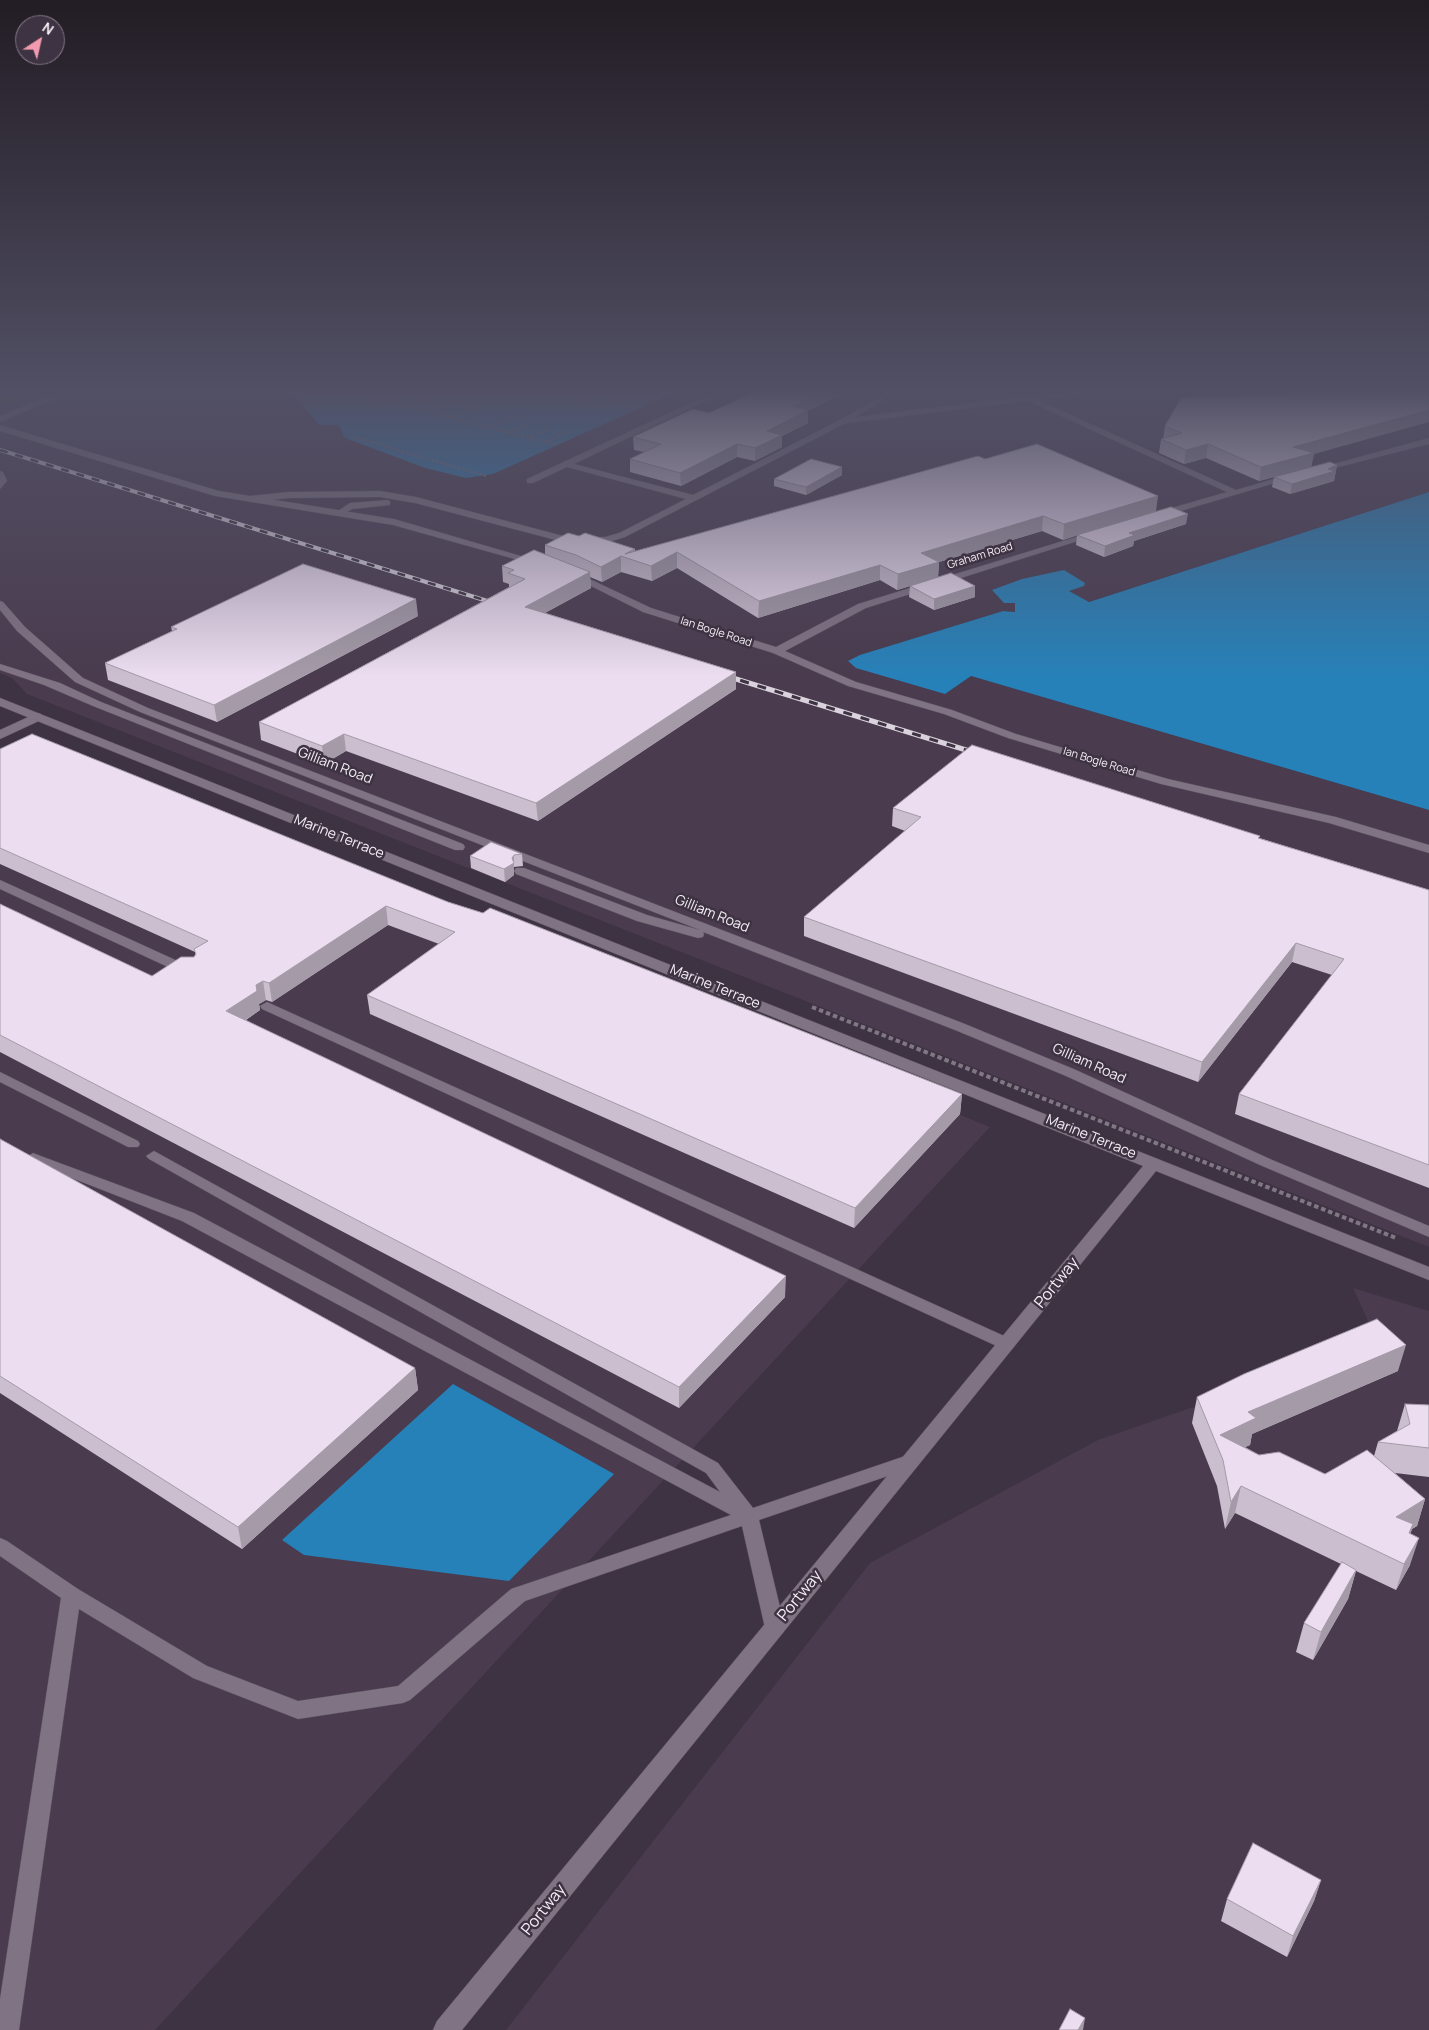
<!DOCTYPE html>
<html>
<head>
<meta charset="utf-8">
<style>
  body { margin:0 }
  #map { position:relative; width:1429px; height:2030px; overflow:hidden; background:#3e3342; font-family:Manrope,sans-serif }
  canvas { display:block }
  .north { position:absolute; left:15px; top:15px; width:50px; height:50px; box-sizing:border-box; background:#3e3342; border:1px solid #877d8a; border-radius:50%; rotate:35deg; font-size:14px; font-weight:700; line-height:20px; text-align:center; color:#f4edf6 }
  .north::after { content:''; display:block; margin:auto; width:18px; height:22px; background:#f29ab0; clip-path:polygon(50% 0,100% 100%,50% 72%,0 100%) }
</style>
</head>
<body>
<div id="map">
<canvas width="1429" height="2030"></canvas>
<div class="north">N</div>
</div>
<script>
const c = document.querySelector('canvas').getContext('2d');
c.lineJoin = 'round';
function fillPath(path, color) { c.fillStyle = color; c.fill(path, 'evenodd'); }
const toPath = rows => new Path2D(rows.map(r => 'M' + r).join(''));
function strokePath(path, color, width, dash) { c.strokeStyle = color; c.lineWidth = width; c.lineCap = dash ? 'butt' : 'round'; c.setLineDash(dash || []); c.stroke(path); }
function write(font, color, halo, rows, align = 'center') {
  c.font = font + ' Manrope,sans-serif'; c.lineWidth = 5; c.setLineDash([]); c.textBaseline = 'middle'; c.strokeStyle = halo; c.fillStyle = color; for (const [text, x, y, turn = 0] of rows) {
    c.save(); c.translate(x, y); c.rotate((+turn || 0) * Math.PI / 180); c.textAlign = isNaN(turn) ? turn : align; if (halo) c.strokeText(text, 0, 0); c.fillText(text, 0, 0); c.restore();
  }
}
fillPath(toPath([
  [0,392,286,392,298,400,319,425,340,425,344,437,425,468,466,478,493,474,676,392,1429,392,1429,492,1088,602,1069,591,1084,586,1016,603,1016,612,1003,611,861,655,849,661,945,694,971,676,1429,810,1429,1247,27,694,12,678,0,673],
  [48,742,990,1127,155,2030,0,2030,0,756],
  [1353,1288,1429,1311,1429,2030,506,2030,870,1563,1098,1440,1378,1343]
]), '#4a3b4e');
fillPath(toPath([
  [0,392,33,392,37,393,15,402,0,405]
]), '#3e4903');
fillPath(toPath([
  [286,392,676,392,493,474,466,478,425,468,348,439,344,437,339,425,319,425,298,400],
  [1429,492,1429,810,971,676,945,694,856,668,848,661,860,655,1003,611,1015,612,1015,603,1004,603,992,590,1022,579,1064,570,1085,583,1084,586,1069,591,1089,602],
  [453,1384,614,1474,509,1581,304,1555,282,1540]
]), '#2781b9');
const lane = toPath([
  [714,392,724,392,574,464,693,495,842,419,888,392,897,392,855,417,1028,396,1087,392,1083,394,1038,400,1236,490,1291,474,1295,477,1164,516,1158,516,1158,512,1227,492,1028,401,846,423,625,537,606,543,567,543,415,503,380,497,289,498,250,502,246,499,250,496,289,492,380,491,416,497,567,537,605,537,619,533,686,499,567,467,533,483,527,483,527,479,714,392],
  [1429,438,1429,444,1319,472,1315,469,1429,438],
  [0,471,3,472,7,481,0,489,0,471],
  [387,500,390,501,390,505,352,509,340,516,335,513,350,503,387,500],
  [1092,532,1100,534,866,608,785,651,856,682,952,710,1016,734,1168,779,1336,817,1429,845,1429,853,1329,823,1161,784,1008,738,944,714,848,686,773,653,643,612,569,575,577,573,651,608,776,647,858,604,1092,532],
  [0,601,3,602,25,627,83,678,148,708,965,1024,1076,1070,1270,1159,1429,1226,1429,1237,1260,1165,1066,1076,955,1030,703,932,704,934,703,937,698,938,637,921,516,874,514,871,516,868,524,868,647,915,700,930,140,712,75,682,17,631,0,610,0,601],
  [0,664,60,683,101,702,463,844,465,847,463,850,455,850,93,706,44,685,0,670,0,664],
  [0,880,193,968,195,971,193,974,183,974,0,889,0,880],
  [267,1002,1013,1340,1015,1344,1013,1348,1007,1350,1001,1348,262,1009,260,1006,267,1002],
  [0,1072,138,1141,140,1144,138,1147,128,1147,0,1082,0,1072],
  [154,1151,718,1463,753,1508,911,1454,917,1456,920,1461,917,1466,759,1520,785,1628,782,1634,775,1636,768,1634,765,1628,742,1526,525,1601,410,1700,403,1703,298,1719,193,1678,79,1609,19,2030,0,2030,0,1999,61,1598,0,1556,0,1538,7,1541,78,1589,207,1666,298,1701,398,1686,511,1589,731,1515,182,1221,28,1161,25,1158,33,1153,38,1155,194,1213,720,1492,706,1473,149,1159,146,1156,154,1151]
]);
const street = toPath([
  [59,392,70,392,0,422,0,416,59,392],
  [0,425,219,491,394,519,538,561,537,563,529,563,393,525,215,496,0,431,0,425],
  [37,713,41,714,41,720,0,739,0,730,37,713]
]);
const secondary = toPath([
  [0,698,1429,1267,1429,1280,1156,1171,462,2030,433,2030,437,2021,1143,1166,0,706,0,698]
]);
strokePath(lane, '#5b525e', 1);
strokePath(street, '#5b525e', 1);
strokePath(secondary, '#5b525e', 1);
strokePath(toPath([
  [352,392,557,445],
  [609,392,652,402],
  [365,395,373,392],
  [559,395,566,392],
  [386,400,407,392],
  [579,401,599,392],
  [408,406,439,393],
  [600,406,622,395],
  [629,407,662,392],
  [428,412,457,399],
  [451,417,480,405],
  [490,427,515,416],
  [509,433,534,422],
  [354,437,486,476],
  [528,438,552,427],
  [546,442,568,431]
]), '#817784', 2, [2.5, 2]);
strokePath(toPath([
  [812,1007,1396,1238]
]), '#817784', 4, [4.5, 3]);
fillPath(lane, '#807383');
fillPath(street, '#807383');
fillPath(secondary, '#807383');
const railFar1 = toPath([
  [0,450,497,604]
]);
const rail = toPath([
  [723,675,979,754]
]);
strokePath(railFar1, '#dad3dd', 4);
strokePath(rail, '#dad3dd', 5);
strokePath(railFar1, '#3e3342', 2.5, [8]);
strokePath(rail, '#3e3342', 3, [9]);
fillPath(toPath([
  [1241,392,1429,392,1314,454,1311,467,1337,465,1334,481,1290,494,1272,487,1274,477,1259,481,1206,458,1184,464,1159,453,1161,439,1163,439,1165,426,1251,396],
  [808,411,808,423,782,436,782,447,755,461,737,457,681,486,630,472,630,459,644,452,634,450,633,437,709,413],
  [985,459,1156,511,1186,524,1134,541,1133,546,1104,557,1076,545,1077,535,1063,540,1042,531,939,562,938,577,975,586,975,597,934,610,909,597,910,586,897,590,880,580,758,618,677,568,652,581,621,572,602,582,590,577,591,588,545,613,736,672,736,689,538,821,346,751,324,764,261,740,259,722,509,587,509,584,503,582,502,566,545,554,545,545,579,536,635,549,635,551],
  [842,475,806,495,774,486,774,479],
  [418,616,217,722,108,680,105,663,172,631,171,627],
  [0,749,448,902,962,1094,960,1114,854,1228,370,1014,367,995,439,944,388,925,272,1002,266,1000,259,1004,260,1010,246,1020,785,1297,679,1408,0,1052,0,904,152,976,194,957,195,955,195,952,0,864],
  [893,808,1260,836,1259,838,1429,890,1429,1188,1235,1114,1239,1094,1332,975,1292,962,1198,1082,804,936,804,917,905,831,892,826],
  [522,854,523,866,514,867,514,875,505,882,471,868,470,856],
  [0,1139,415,1368,418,1390,242,1549,0,1393],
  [1398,1371,1252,1434,1250,1445,1245,1447,1259,1455,1325,1474,1374,1456,1378,1442,1397,1431,1405,1404,1429,1405,1429,1477,1395,1473,1425,1499,1417,1526,1412,1529,1410,1534,1410,1565,1396,1590,1356,1571,1348,1599,1313,1660,1296,1652,1304,1623,1341,1564,1235,1513,1225,1529,1217,1486,1192,1423,1197,1397],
  [1321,1880,1314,1901,1287,1957,1221,1921,1227,1899]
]), '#cbbece');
fillPath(toPath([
  [822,392,846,392,808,411,808,423,782,436,782,447,755,461,755,448,767,431,793,406],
  [1429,410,1429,422,1314,454,1311,467,1259,481,1261,467,1293,447],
  [737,444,737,457,681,486,680,473],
  [1208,444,1206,458,1184,464,1186,450],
  [1337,465,1334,481,1290,494,1292,484],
  [842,467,842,475,806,495,806,487],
  [1158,496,1156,511,1063,540,1064,524],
  [1188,514,1186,524,1134,541,1133,546,1104,557,1105,546,1129,533],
  [1043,516,1042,531,939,562,938,578,897,590,898,574,921,553],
  [677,552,677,568,652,581,651,566],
  [621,556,621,572,602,582,601,567],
  [880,565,880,580,758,618,759,601],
  [590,572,591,588,526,623,525,607],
  [975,586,975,597,934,610,934,599],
  [416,599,418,616,217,722,214,705],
  [736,672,736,689,538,821,536,803],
  [344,734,346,751,324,764,322,746],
  [514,855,514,875,505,882,504,869],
  [386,906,388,925,272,1002,269,983],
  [1296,943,1292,962,1198,1082,1202,1062],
  [263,981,266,1000,259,1004,260,1010,230,1030,226,1011,256,985],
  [962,1094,960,1114,854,1228,855,1208],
  [786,1276,785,1297,679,1408,679,1387],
  [1406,1345,1398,1371,1252,1434,1250,1445,1222,1458,1220,1435,1248,1412],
  [415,1368,418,1390,242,1549,238,1527],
  [1241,1486,1235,1513,1225,1529,1231,1502],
  [1425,1499,1417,1526,1412,1529,1405,1551,1396,1517],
  [1419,1538,1410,1565,1396,1590,1404,1564],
  [1356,1570,1348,1599,1313,1660,1321,1632],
  [1321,1880,1314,1901,1287,1957,1293,1936],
  [1085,2018,1083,2030,1078,2030]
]), '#a59ba8');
const building = toPath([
  [754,392,822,392,793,406,808,410,767,431,782,435,755,448,737,444,680,473,630,459,661,444,633,437,693,409,709,413,754,392],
  [1278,392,1429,392,1429,410,1293,447,1314,453,1261,467,1208,444,1186,450,1161,439,1182,433,1165,426,1181,398,1286,394,1278,392],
  [1037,444,1158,496,1064,524,1043,516,921,553,939,562,898,574,880,565,759,601,677,552,651,566,621,556,601,567,576,555,545,545,568,533,579,536,585,533,635,549,625,554,978,456,985,459,1037,444],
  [811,459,842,467,806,487,774,479,811,459],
  [1330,462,1337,465,1328,469,1335,471,1292,484,1274,477,1330,462],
  [1171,507,1188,514,1129,533,1135,535,1105,546,1077,535,1171,507],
  [534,550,590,572,525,607,736,672,536,803,344,734,322,746,259,722,525,579,508,573,514,570,502,566,534,550],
  [303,564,416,599,214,705,105,663,177,629,171,627,303,564],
  [951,573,975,586,934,599,910,586,951,573],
  [32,734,448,902,483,913,490,908,962,1094,855,1208,367,995,455,932,386,906,269,983,263,981,256,985,257,991,226,1011,786,1276,679,1387,0,1035,0,904,152,976,181,957,194,957,196,954,194,949,208,941,0,848,0,749,32,734],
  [972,745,1260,836,1258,838,1429,890,1429,1165,1239,1094,1344,959,1296,943,1202,1062,804,917,921,817,893,808,972,745],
  [491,842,522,854,514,855,512,858,514,863,504,869,470,856,491,842],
  [0,1139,415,1368,238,1527,0,1376,0,1139],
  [1377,1319,1406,1345,1248,1412,1256,1418,1220,1435,1259,1455,1279,1452,1325,1474,1367,1450,1425,1499,1396,1517,1413,1524,1409,1533,1419,1538,1404,1564,1241,1486,1231,1502,1223,1460,1197,1397,1244,1374,1377,1319],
  [1405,1404,1429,1405,1429,1448,1378,1442,1410,1424,1405,1404],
  [1342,1562,1356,1570,1321,1632,1304,1623,1342,1562],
  [1253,1843,1321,1880,1293,1936,1227,1899,1253,1843],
  [1070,2009,1085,2018,1078,2030,1059,2030,1070,2009]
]);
fillPath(building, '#ecddf0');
strokePath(building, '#a59ba8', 1);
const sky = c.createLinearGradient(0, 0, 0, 676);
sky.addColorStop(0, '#221c24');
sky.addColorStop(0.58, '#525065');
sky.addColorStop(1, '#52506500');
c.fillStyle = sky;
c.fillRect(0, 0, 1429, 676);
write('11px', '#f4edf6', '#3e3342', [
  ["Graham Road",980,556,-17],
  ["Ian Bogle Road",716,632,18],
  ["Ian Bogle Road",1099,762,17]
]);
write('14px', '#f4edf6', '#3e3342', [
  ["Gilliam Road",335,766,21],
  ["Marine Terrace",339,837,22],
  ["Gilliam Road",712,914,22],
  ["Marine Terrace",715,987,22],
  ["Gilliam Road",1089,1064,24],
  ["Marine Terrace",1091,1137,22]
]);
write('16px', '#f4edf6', '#3e3342', [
  ["Portway",1057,1283,-51],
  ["Portway",800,1596,-51],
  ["Portway",544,1910,-51]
]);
</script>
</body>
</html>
